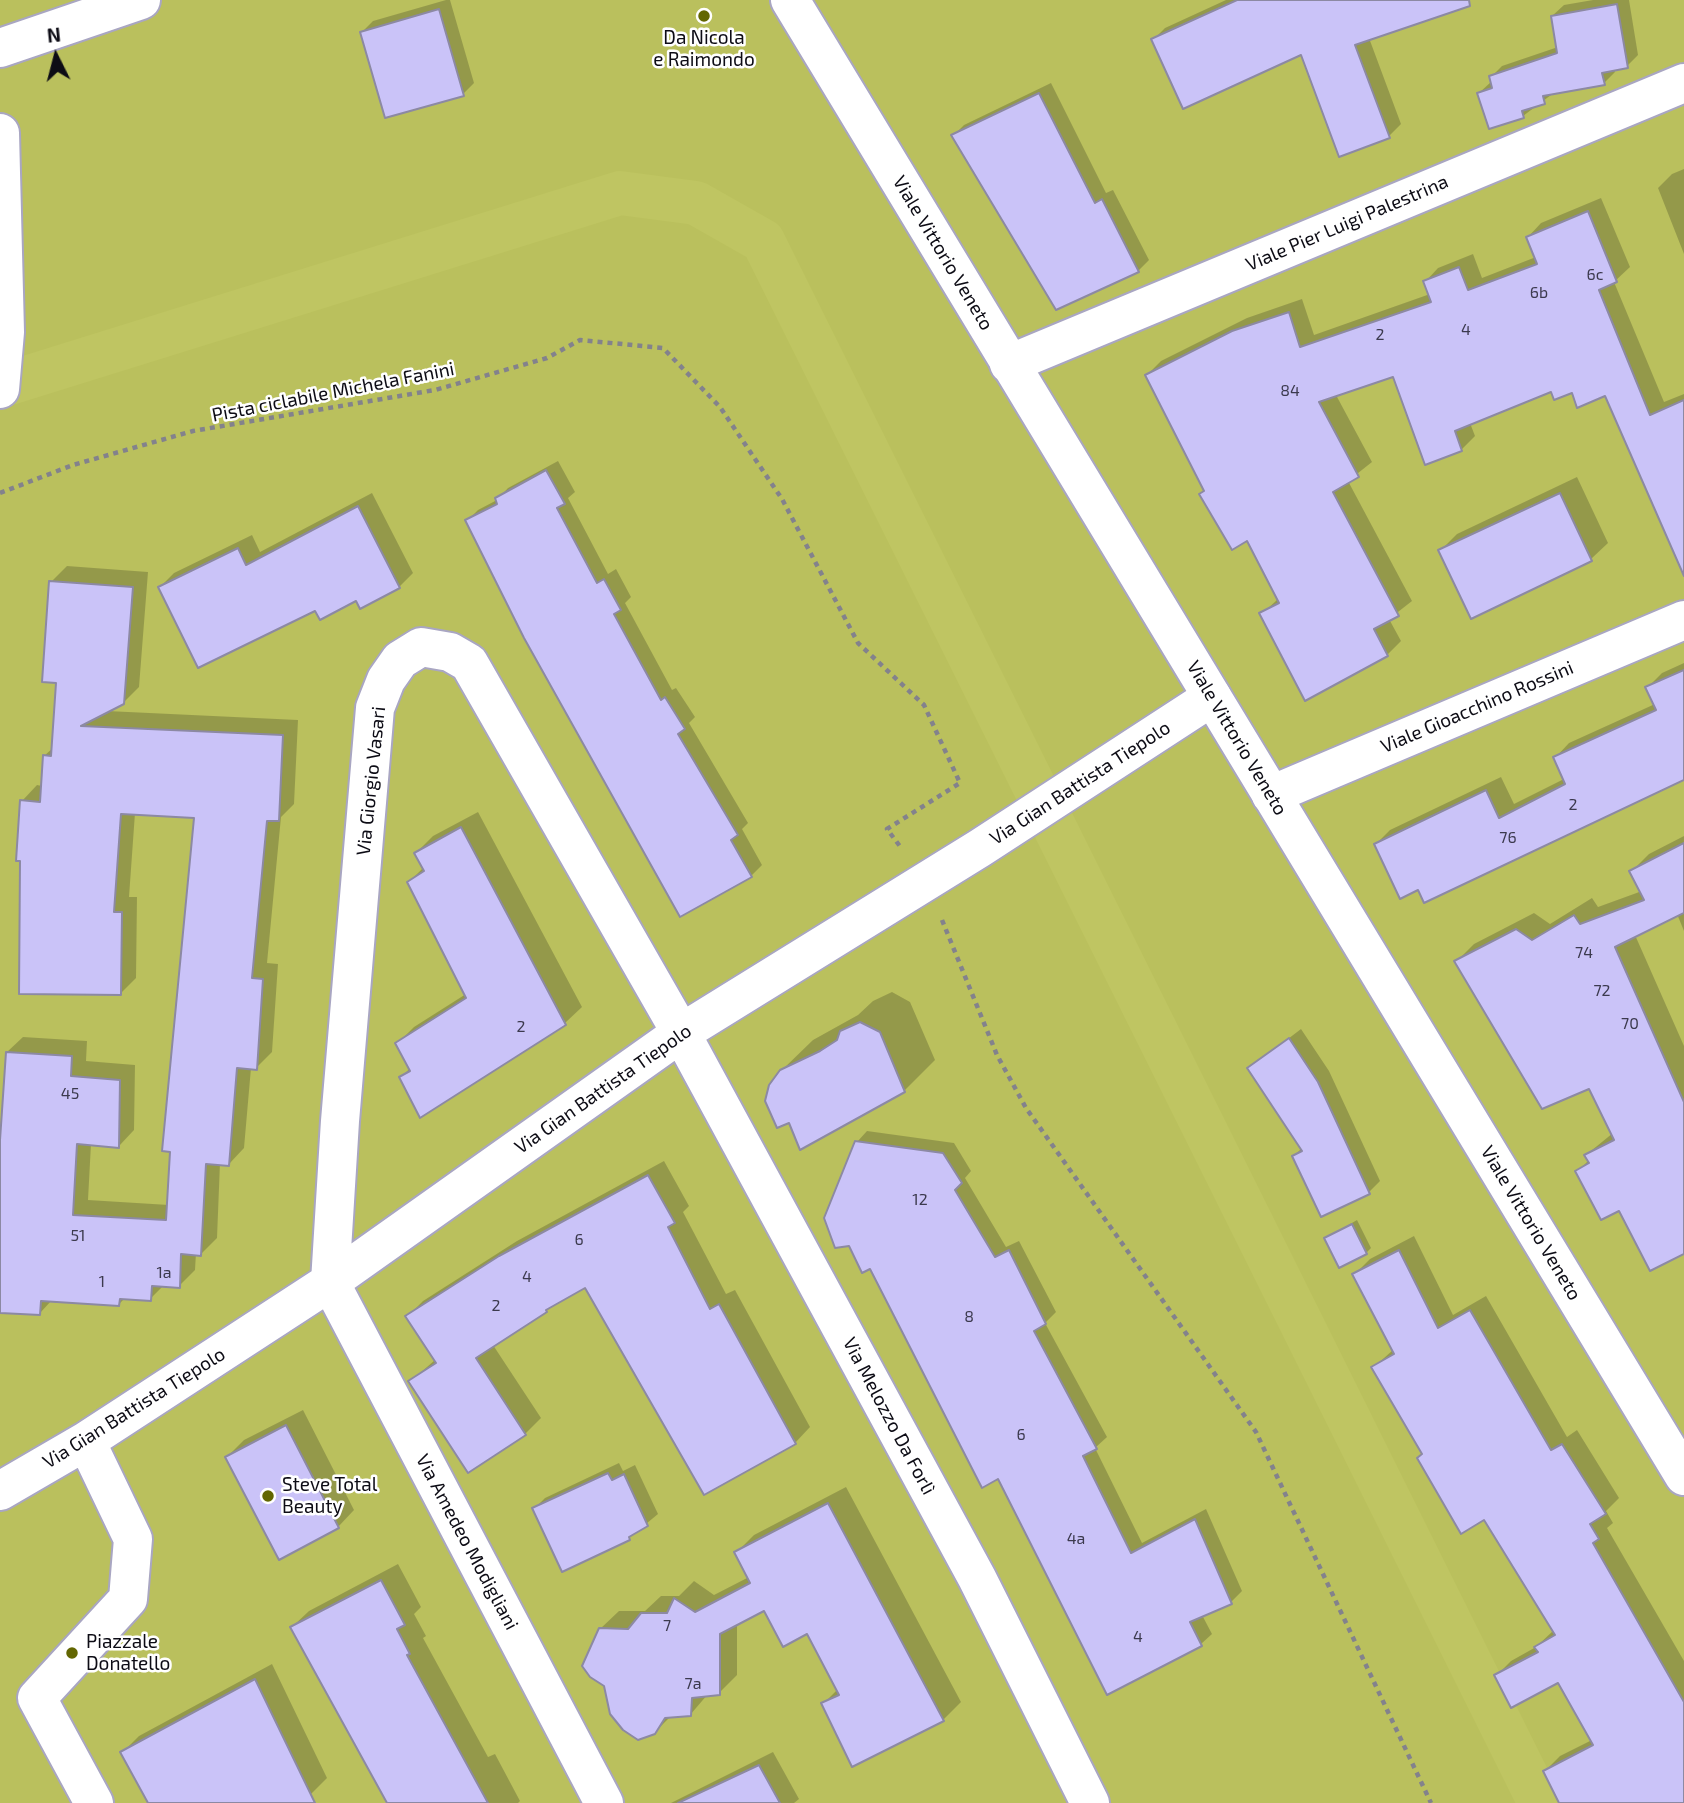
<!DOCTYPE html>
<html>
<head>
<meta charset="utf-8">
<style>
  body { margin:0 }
  #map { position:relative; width:1684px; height:1803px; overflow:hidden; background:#f2f1fd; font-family:"Exo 2",sans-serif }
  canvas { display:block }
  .north { position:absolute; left:21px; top:21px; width:70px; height:70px; -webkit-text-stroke:5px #fff; paint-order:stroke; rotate:354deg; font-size:19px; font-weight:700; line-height:28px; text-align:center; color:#0d0c15 }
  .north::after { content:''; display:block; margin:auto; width:24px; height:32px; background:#0d0c15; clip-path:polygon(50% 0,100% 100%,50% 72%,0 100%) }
</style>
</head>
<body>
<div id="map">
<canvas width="1684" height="1803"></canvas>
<div class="north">N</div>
</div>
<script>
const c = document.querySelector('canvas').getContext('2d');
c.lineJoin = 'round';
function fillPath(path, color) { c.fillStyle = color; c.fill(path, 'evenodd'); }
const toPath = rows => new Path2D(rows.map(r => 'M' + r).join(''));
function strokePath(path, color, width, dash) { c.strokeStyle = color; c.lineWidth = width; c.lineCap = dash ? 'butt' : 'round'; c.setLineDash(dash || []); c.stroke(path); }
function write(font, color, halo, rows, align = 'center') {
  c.font = font + ' "Exo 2",sans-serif'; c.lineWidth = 5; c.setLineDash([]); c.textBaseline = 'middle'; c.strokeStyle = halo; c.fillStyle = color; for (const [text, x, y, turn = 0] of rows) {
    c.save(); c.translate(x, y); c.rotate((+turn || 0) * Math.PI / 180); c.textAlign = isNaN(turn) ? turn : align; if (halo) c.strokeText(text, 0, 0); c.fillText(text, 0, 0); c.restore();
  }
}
fillPath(toPath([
  [0,0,1684,0,1684,1803,0,1803]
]), '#bac05d');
fillPath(toPath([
  [446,0,450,0,474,83,463,94,362,32,373,21],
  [1226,0,1443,0,1369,38,1401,124,1389,136,1340,155,1302,52,1153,40,1165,28],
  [1593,0,1629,0,1638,55,1627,66,1614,69,1615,72,1604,83,1555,92,1523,116,1479,93,1492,81,1491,77,1502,66,1558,47,1552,16,1564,5],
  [1051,83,1106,193,1113,190,1149,260,1138,271,953,136,964,125],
  [1684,169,1684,254,1658,188,1672,174],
  [1601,198,1630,267,1614,282,1664,402,1684,394,1684,572,1606,394,1552,390,1470,423,1475,436,1461,450,1394,375,1336,395,1372,462,1348,481,1412,601,1389,619,1401,641,1387,655,1262,614,1279,598,1248,539,1201,494,1205,490,1147,375,1161,361,1247,318,1302,299,1314,335,1430,294,1425,282,1438,268,1473,254,1482,278,1536,257,1528,237,1541,223],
  [558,461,575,492,568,498,608,574,616,569,631,597,625,603,672,690,676,688,695,717,689,723,748,823,742,829,762,865,751,876,467,521,478,510,497,500,508,488],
  [1577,477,1608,543,1591,559,1472,617,1440,551,1457,534],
  [372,493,413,573,399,587,361,607,357,599,316,608,160,587,174,573,252,535,260,552],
  [67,566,148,572,139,687,123,703,107,711,298,720,294,804,281,817,267,963,278,964,272,1052,256,1068,251,1068,244,1148,229,1164,220,1163,217,1238,201,1254,196,1253,195,1270,179,1286,164,1285,150,1299,125,1298,119,1304,52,1300,40,1313,0,1311,0,1168,7,1052,23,1037,87,1041,86,1061,135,1065,134,1130,119,1146,91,1144,88,1200,169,1205,196,816,135,813,129,897,137,897,136,978,120,994,22,801,37,785,42,786,44,756,54,747,58,681,51,582],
  [1684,663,1684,778,1419,888,1376,844,1390,830,1501,777,1514,804,1564,779,1555,758,1569,743,1655,704,1647,688,1662,673],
  [478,812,582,1007,565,1023,401,1078,410,1068,397,1044,414,1027,466,994,409,882,424,867,416,853,433,836],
  [1684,836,1684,931,1677,914,1635,935,1684,1046,1684,1252,1620,1208,1578,1171,1589,1160,1586,1155,1613,1133,1590,1087,1457,961,1474,944,1534,913,1550,924,1592,898,1598,907,1642,891,1632,871,1649,854],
  [892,992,910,1002,935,1060,904,1091,781,1071,813,1040,858,1015,873,1001],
  [1301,1029,1329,1071,1380,1181,1369,1192,1294,1156,1302,1148,1250,1068],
  [867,1131,954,1143,971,1171,965,1178,1006,1247,1019,1241,1056,1312,1045,1323,1107,1437,1095,1448,1142,1543,1206,1509,1242,1591,1231,1602,1202,1615,1212,1634,1201,1644,1108,1693,857,1142],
  [664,1161,689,1206,683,1212,726,1294,735,1290,810,1427,795,1443,586,1285,493,1345,541,1418,525,1434,411,1381,435,1360,408,1316,423,1301,517,1241],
  [1357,1220,1371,1248,1366,1253,1326,1238],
  [1414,1236,1453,1315,1486,1296,1567,1437,1577,1430,1619,1498,1606,1511,1613,1523,1607,1528,1684,1661,1684,1803,1561,1803,1545,1771,1560,1756,1592,1740,1558,1681,1496,1676,1511,1661,1536,1647,1554,1630,1485,1518,1424,1453,1374,1367,1393,1350,1355,1274,1370,1259],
  [303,1410,354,1510,338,1527,227,1457,244,1440],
  [619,1463,623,1471,635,1465,658,1514,629,1538,534,1509,545,1498],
  [846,1487,961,1702,943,1720,823,1704,838,1689,808,1632,765,1608,737,1623,737,1675,719,1693,708,1694,690,1715,671,1716,654,1733,600,1629,619,1611,645,1611,661,1596,679,1596,694,1581,714,1595,749,1577,736,1553,754,1535],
  [398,1564,421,1607,414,1614,426,1636,423,1638,488,1757,495,1754,520,1801,518,1803,389,1803,292,1627,309,1611],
  [272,1664,327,1778,311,1794,291,1803,150,1803,123,1752,139,1736],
  [773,1752,799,1799,794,1803,671,1803]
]), '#0003');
strokePath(toPath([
  [0,386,620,193,696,203,763,241,1540,1803]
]), '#bfc562', 44);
const building = toPath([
  [1237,0,1469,0,1470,6,1355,45,1390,138,1339,157,1301,55,1183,109,1151,39,1237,0],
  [1617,4,1628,68,1602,73,1605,85,1543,96,1545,104,1522,111,1524,118,1489,129,1477,93,1492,88,1489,76,1557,53,1551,16,1617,4],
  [439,9,464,96,385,118,360,32,439,9],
  [1039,93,1095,203,1102,199,1139,272,1056,310,951,135,1039,93],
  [1588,211,1617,282,1599,290,1650,415,1684,400,1684,576,1605,396,1577,408,1572,393,1554,400,1551,392,1455,431,1462,451,1425,465,1393,377,1319,402,1359,477,1333,492,1399,616,1374,629,1388,656,1305,701,1259,613,1279,603,1247,541,1232,550,1199,494,1204,491,1145,375,1232,331,1289,312,1300,347,1431,302,1423,281,1459,267,1468,290,1537,264,1526,237,1588,211],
  [546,470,565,504,557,508,597,583,604,579,621,610,614,614,661,700,665,697,685,729,678,734,738,835,731,840,752,877,680,917,524,638,465,520,497,504,495,498,546,470],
  [1560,493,1592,561,1471,619,1438,550,1560,493],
  [358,506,400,588,360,609,356,601,320,620,315,611,198,668,158,587,238,548,246,565,358,506],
  [49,581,133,587,124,704,81,726,283,735,279,821,267,821,252,978,263,979,257,1070,237,1068,229,1166,206,1164,201,1256,181,1254,180,1288,152,1286,151,1301,120,1299,119,1306,41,1301,40,1315,0,1313,0,1140,6,1052,72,1056,71,1076,120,1080,119,1148,77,1144,73,1215,166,1220,170,1152,162,1151,194,818,121,814,114,912,122,912,121,995,19,994,20,861,16,861,20,800,40,802,43,755,51,756,56,683,42,682,49,581],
  [1684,670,1684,780,1424,903,1418,890,1400,899,1374,844,1486,790,1499,818,1565,784,1553,757,1656,710,1645,687,1684,670],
  [461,827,566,1025,420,1118,399,1077,410,1071,395,1043,466,998,407,882,424,871,414,853,461,827],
  [1684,843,1684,913,1615,947,1684,1102,1684,1254,1650,1271,1619,1211,1601,1220,1575,1171,1589,1163,1584,1155,1614,1140,1589,1089,1542,1109,1454,961,1516,929,1532,940,1574,915,1580,924,1644,900,1629,871,1684,843],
  [860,1022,880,1032,905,1092,800,1150,789,1123,777,1128,765,1101,769,1085,780,1070,820,1051,837,1040,840,1031,860,1022],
  [1289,1038,1318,1082,1370,1194,1321,1217,1292,1156,1302,1151,1247,1068,1289,1038],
  [855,1141,943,1153,962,1183,955,1190,995,1257,1009,1250,1046,1324,1034,1331,1097,1449,1083,1456,1131,1553,1195,1519,1232,1604,1190,1622,1202,1646,1107,1695,998,1479,982,1488,870,1269,862,1273,849,1246,835,1248,824,1218,855,1141],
  [648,1175,675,1223,668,1227,710,1309,719,1304,796,1444,704,1495,585,1288,546,1310,547,1312,476,1358,526,1435,468,1473,408,1381,436,1363,405,1316,499,1256,648,1175],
  [1352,1224,1367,1254,1339,1268,1324,1238,1352,1224],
  [1399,1250,1438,1328,1470,1310,1551,1450,1562,1444,1606,1514,1590,1524,1599,1539,1593,1543,1684,1702,1684,1803,1559,1803,1543,1771,1593,1745,1558,1683,1511,1708,1494,1675,1538,1652,1534,1647,1555,1635,1484,1520,1461,1534,1417,1458,1422,1454,1371,1367,1394,1354,1352,1274,1399,1250],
  [286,1425,339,1528,279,1560,225,1457,286,1425],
  [608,1473,612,1480,624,1474,648,1526,629,1537,630,1540,562,1572,532,1508,608,1473],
  [828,1503,944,1721,852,1767,821,1703,839,1695,807,1634,783,1647,764,1611,720,1634,720,1695,692,1698,691,1716,665,1718,655,1734,638,1740,623,1730,610,1714,604,1686,590,1677,582,1666,599,1628,628,1629,641,1613,667,1613,674,1598,695,1612,750,1583,734,1552,828,1503],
  [381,1580,405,1625,397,1629,410,1654,407,1655,488,1803,387,1803,290,1627,381,1580],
  [255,1679,315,1803,148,1803,120,1752,255,1679],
  [759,1765,780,1803,678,1803,759,1765]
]);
fillPath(building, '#cac3f8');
strokePath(building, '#8c89a3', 2);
const minor = toPath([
  [0,48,141,0],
  [1009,364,1684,83],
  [1271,795,1684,620],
  [86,1441,133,1539,128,1599,37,1698,94,1803],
  [0,1491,86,1441,330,1282,681,1033,980,848,1212,697],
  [604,1803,330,1282,340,1121,375,708,386,680,400,660,421,647,450,652,469,663,681,1033,977,1578,1090,1803]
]);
const tertiary = toPath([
  [790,0,1684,1476],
  [0,133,5,332,0,389]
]);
strokePath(minor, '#a9a6c2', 42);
strokePath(tertiary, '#a9a6c2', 42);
strokePath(toPath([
  [0,493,73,465,193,431,435,390,547,358,580,340,663,348,720,407,782,499,858,643,924,705,960,783,887,829,902,849],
  [942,920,997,1055,1026,1108,1256,1432,1431,1803]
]), '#83828c', 4.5, [5, 5]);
strokePath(minor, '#fff', 38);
strokePath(tertiary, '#fff', 38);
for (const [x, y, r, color] of [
  [704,16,7,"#626601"],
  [268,1496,7,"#626601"],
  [72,1653,7,"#626601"]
]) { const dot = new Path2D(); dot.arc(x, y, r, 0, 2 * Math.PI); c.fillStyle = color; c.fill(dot); strokePath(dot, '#fff', 2.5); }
write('16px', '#3c3a4e', null, [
  ["6c",1595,275],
  ["6b",1539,293],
  ["4",1466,330],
  ["2",1380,335],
  ["84",1290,391],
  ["2",1573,805],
  ["76",1508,838],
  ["74",1584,953],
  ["72",1602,991],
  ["70",1630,1024],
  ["2",521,1027],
  ["45",70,1094],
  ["12",920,1200],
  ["51",78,1236],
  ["6",579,1240],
  ["1a",164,1273],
  ["4",527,1277],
  ["1",102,1282],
  ["2",496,1306],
  ["8",969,1317],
  ["6",1021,1435],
  ["4a",1076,1539],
  ["7",667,1626],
  ["4",1138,1637],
  ["7a",693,1684]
]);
write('19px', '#0d0c15', '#fff', [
  ["Da Nicola",704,38,"center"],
  ["e Raimondo",704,60,"center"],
  ["Steve Total",282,1485],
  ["Beauty",282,1507],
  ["Piazzale",86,1642],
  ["Donatello",86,1664]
], 'left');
write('19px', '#0d0c15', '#fff', [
  ["Viale Pier Luigi Palestrina",1347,223,-23],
  ["Viale Vittorio Veneto",943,253,59],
  ["Pista ciclabile Michela Fanini",333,392,-11],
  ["Viale Gioacchino Rossini",1477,707,-23],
  ["Viale Vittorio Veneto",1237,738,59],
  ["Via Giorgio Vasari",371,781,-84],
  ["Via Gian Battista Tiepolo",1080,783,-33],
  ["Via Gian Battista Tiepolo",603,1089,-35],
  ["Viale Vittorio Veneto",1531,1223,59],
  ["Via Gian Battista Tiepolo",134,1408,-32],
  ["Via Melozzo Da Forlì",889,1416,62],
  ["Via Amedeo Modigliani",467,1542,62]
]);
</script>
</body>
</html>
